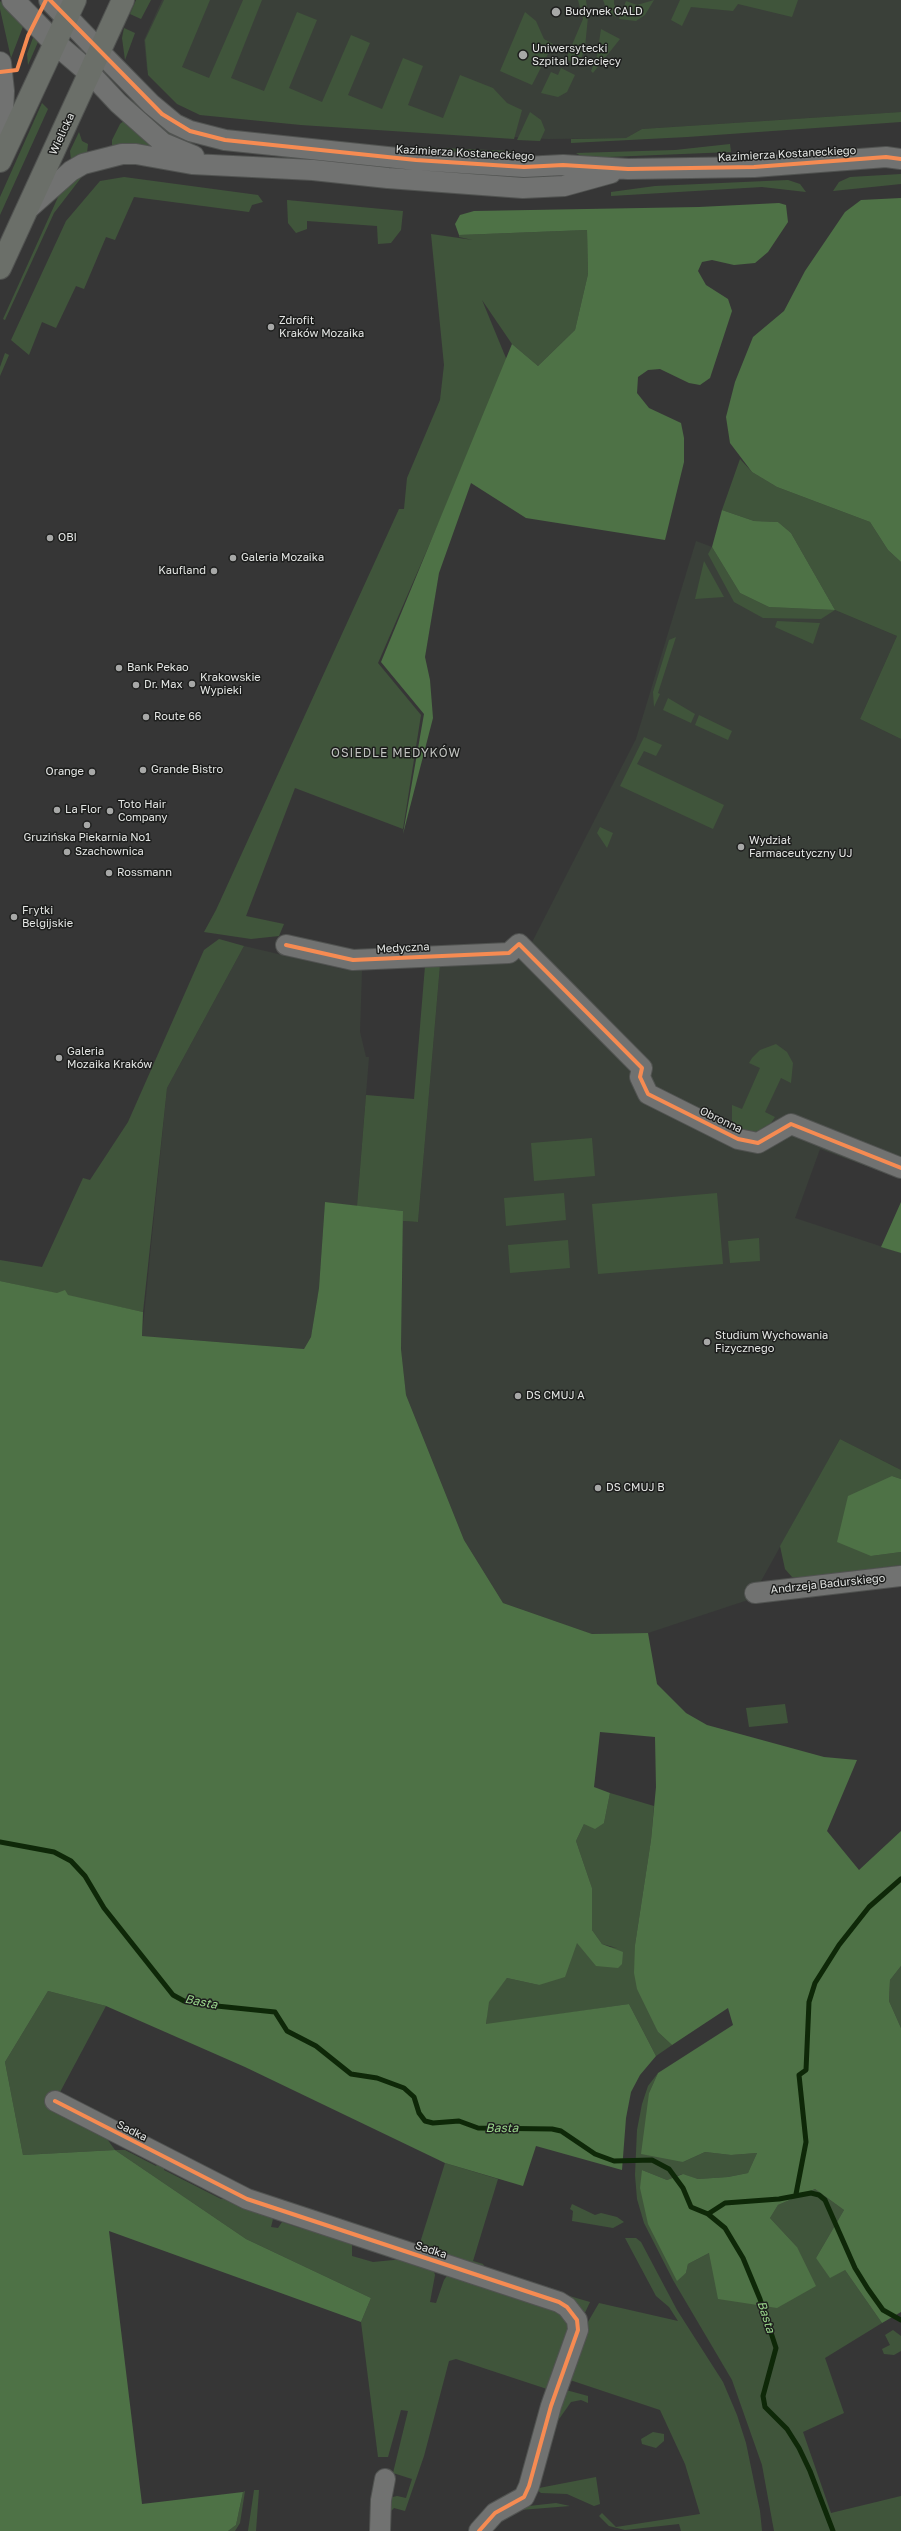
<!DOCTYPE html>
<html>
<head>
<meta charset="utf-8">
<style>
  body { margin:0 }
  canvas { display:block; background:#363636 }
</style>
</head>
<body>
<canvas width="901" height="2531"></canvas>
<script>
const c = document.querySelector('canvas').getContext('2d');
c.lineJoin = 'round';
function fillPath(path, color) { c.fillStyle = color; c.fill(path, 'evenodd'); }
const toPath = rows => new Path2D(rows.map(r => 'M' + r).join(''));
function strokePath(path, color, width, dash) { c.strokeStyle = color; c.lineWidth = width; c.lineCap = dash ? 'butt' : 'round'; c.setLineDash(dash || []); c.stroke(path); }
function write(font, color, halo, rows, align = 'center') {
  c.font = font + ' "Golos Text",sans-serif'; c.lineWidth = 3; c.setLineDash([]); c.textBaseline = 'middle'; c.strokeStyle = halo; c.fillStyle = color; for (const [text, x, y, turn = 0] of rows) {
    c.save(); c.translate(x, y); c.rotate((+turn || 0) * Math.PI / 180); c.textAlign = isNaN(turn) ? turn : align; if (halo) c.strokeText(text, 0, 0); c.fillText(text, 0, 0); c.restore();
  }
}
fillPath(toPath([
  [162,0,901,0,901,112,642,129,626,138,547,139,498,136,173,98,147,70,144,40],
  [696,541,712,547,740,593,835,610,897,636,860,719,901,739,901,1179,820,1149,795,1218,901,1253,901,1470,840,1439,751,1599,648,1633,592,1634,503,1603,464,1540,406,1395,401,1349,403,1221,418,1222,440,965,525,956,636,739],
  [244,946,346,970,362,970,360,1032,366,1057,369,1057,357,1206,325,1202,319,1288,311,1337,304,1349,142,1336,167,1088]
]), '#3a4039');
fillPath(toPath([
  [136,0,151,0,141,19,130,14],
  [164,0,210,0,182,67,209,78,243,0,262,0,231,78,264,91,297,12,317,20,289,88,322,102,351,35,370,43,348,95,382,109,403,58,423,66,408,105,443,118,460,75,493,88,507,103,522,110,514,139,301,125,200,115,177,104,148,75,145,40],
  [578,0,586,0,588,17,585,47,579,66,566,59,583,19],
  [603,0,614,0,614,4,619,13,616,17,607,11],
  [654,0,645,15,636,21,619,19,626,1,637,5],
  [680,0,798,0,792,17,738,4,733,11,691,7,682,26,671,20],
  [0,1,24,24,11,58,0,9],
  [525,12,536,21,544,39,553,44,532,85,500,71],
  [124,28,135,33,125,60,122,38],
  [601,29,620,39,593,73,591,71,597,56],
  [34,35,38,42,28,65,27,54],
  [561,68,575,75,567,92,558,97,541,93,551,72,558,75],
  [134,100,191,141,190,145,183,146,131,107],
  [42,103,48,109,0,215,0,197],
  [530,112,541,120,545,130,540,141,517,140],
  [901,112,901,122,687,137,571,143,571,139,626,138,642,129],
  [126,119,156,148,112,148,112,140,120,124],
  [79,132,82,141,88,144,87,153,71,160,70,151],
  [730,144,731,152,584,158,576,153,675,150],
  [415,147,513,151,514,160,441,158,415,150],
  [84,174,54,213,5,320,3,319,59,195,63,188],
  [901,174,901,184,833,191,839,182,850,177],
  [124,177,258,195,263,202,252,205,249,212,134,197,115,240,106,237,84,289,76,286,56,328,42,322,29,355,11,340,66,221,100,181],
  [788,180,800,184,806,192,762,187,611,196,611,192,655,186],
  [287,200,403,211,401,230,391,243,378,244,377,226,307,221,307,229,296,233,288,223],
  [587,230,588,274,575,330,538,366,512,344,482,300,508,363,378,663,421,715,403,829,295,788,246,916,284,924,279,936,251,939,204,932,216,910,399,509,404,509,407,478,440,400,444,365,431,234,473,240,459,237,459,235],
  [5,353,9,355,0,376,0,367],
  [740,459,752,472,777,487,870,522,888,550,901,562,901,739,860,719,897,636,835,610,821,619,763,618,734,602,708,554,712,547,740,593,769,607,835,610,791,533,778,522,754,521,722,510],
  [704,561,724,597,695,599],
  [777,621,820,623,813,644,775,627],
  [676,637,658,693,660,694,654,707,653,692,669,640],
  [668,698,695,714,691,723,663,710],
  [699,715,732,731,728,740,695,725],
  [644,737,662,745,656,756,644,751,637,764,724,805,713,829,620,786],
  [600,827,613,833,607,848,597,833],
  [219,939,244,946,167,1088,143,1312,0,1281,0,1260,42,1267,83,1178,90,1180,128,1122,204,950],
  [440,965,418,1222,403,1221,403,1211,357,1206,366,1095,414,1099,425,966],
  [776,1044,787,1052,793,1063,791,1083,781,1078,765,1112,775,1117,771,1123,756,1132,744,1132,734,1127,732,1121,732,1105,742,1109,760,1068,749,1063,752,1058,760,1050],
  [592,1138,595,1176,534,1181,531,1143],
  [564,1193,566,1220,506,1226,504,1198],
  [717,1193,723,1264,598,1274,592,1204],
  [759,1238,760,1261,730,1263,728,1241],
  [568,1240,570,1268,510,1273,508,1245],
  [840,1439,901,1470,901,1479,892,1476,871,1556,901,1552,901,1565,799,1578,792,1577,785,1569,780,1546],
  [785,1704,788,1723,749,1727,746,1708],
  [610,1793,654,1806,651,1840,635,1945,658,2032,672,2045,656,2056,629,2004,486,2025,488,2002,507,1978,539,1985,577,1942,617,1948,602,1944,592,1930,592,1888,576,1841,584,1824,604,1823],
  [901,1966,901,2028,889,2001,890,1980],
  [48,1991,106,2006,59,2094,105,2136,115,2150,125,2150,156,2166,159,2161,165,2163,164,2170,221,2199,230,2197,274,2215,271,2227,278,2228,282,2222,300,2228,319,2230,352,2244,352,2256,373,2262,404,2259,433,2268,435,2275,430,2302,436,2303,444,2280,449,2273,549,2302,571,2320,550,2390,456,2359,449,2361,424,2456,405,2511,394,2508,388,2514,389,2498,397,2496,406,2498,412,2479,393,2473,408,2411,401,2410,388,2457,378,2457,361,2322,371,2298,246,2239,115,2150,23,2155,5,2062],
  [658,2073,649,2093,683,2162,705,2152,731,2155,757,2153,748,2173,728,2177,698,2179,682,2174,667,2180,642,2170,677,2280,686,2273,688,2264,709,2253,797,2247,770,2218,778,2205,815,2189,844,2210,816,2258,845,2270,882,2323,825,2358,844,2413,803,2432,831,2513,901,2496,901,2531,774,2531,762,2465,732,2380,673,2280,644,2223,637,2199,635,2175,637,2130,642,2104,648,2086],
  [445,2163,498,2179,473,2261,483,2264,487,2272,590,2302,582,2319,419,2246],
  [572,2204,595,2215,601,2213,617,2217,624,2222,613,2228,572,2221,573,2211,570,2209],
  [625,2238,636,2238,641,2242,677,2310,723,2382,737,2415,746,2443,760,2511,762,2531,681,2531,679,2524,625,2530,609,2526,599,2516,602,2513,616,2527,700,2514,685,2464,660,2410,567,2379,585,2327,599,2303,678,2321,669,2307,656,2296],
  [893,2330,901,2336,901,2351,894,2355,884,2354,882,2349,890,2345,885,2335],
  [566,2390,588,2396,588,2403,581,2400,571,2402,557,2422],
  [653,2432,664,2434,664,2441,656,2448,642,2444,641,2439],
  [596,2477,600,2504,594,2506,567,2494,541,2493,536,2489,536,2484,539,2488],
  [254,2490,259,2490,256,2531,248,2531],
  [245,2491,240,2523,235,2531,228,2531,236,2525,243,2492],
  [556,2503,570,2506,520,2510,520,2507]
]), '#40553b');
fillPath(toPath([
  [901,198,901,562,888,550,870,522,777,487,752,472,730,443,726,417,735,382,753,337,784,311,805,271,845,212,861,200],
  [779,203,786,205,788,222,768,252,755,263,734,265,712,260,702,262,698,271,706,285,728,299,732,311,710,378,700,385,689,383,660,369,648,370,638,377,637,393,649,408,681,423,684,438,684,462,665,540,526,518,471,483,439,573,425,657,430,680,433,718,403,834,424,714,381,662,512,344,538,366,575,330,588,274,587,230,459,235,455,224,460,215,474,211,699,207],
  [722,510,754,521,778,522,791,533,835,610,769,607,740,593,712,547],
  [325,1202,403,1211,401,1349,406,1395,464,1540,503,1603,592,1634,648,1633,657,1684,686,1713,707,1725,824,1757,857,1760,827,1831,859,1870,901,1831,901,1966,890,1980,889,2001,901,2028,901,2312,882,2323,845,2270,830,2278,816,2258,844,2210,815,2189,778,2205,770,2218,797,2247,816,2286,777,2308,718,2299,709,2253,688,2264,686,2273,677,2281,648,2224,640,2188,642,2170,667,2180,683,2174,698,2179,728,2177,748,2173,757,2153,731,2155,705,2152,683,2162,641,2154,649,2093,658,2073,733,2025,728,2008,672,2045,658,2032,637,1989,634,1973,635,1945,651,1840,656,1787,655,1737,600,1732,594,1787,610,1793,604,1823,595,1829,584,1824,576,1841,592,1888,592,1930,602,1944,623,1952,622,1964,618,1968,596,1966,577,1943,565,1977,539,1985,507,1978,489,2002,486,2024,629,2004,656,2056,640,2075,631,2092,626,2118,622,2170,536,2146,523,2186,445,2163,245,2067,106,2006,48,1991,5,2062,23,2155,115,2150,246,2239,371,2298,361,2322,109,2231,142,2504,243,2492,236,2525,228,2531,0,2531,0,1281,57,1293,65,1290,68,1295,143,1312,142,1336,304,1349,311,1337,319,1288],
  [901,1202,901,1253,881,1247],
  [892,1476,901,1479,901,1552,871,1556,837,1542,848,1496]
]), '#4e7246');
strokePath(toPath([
  [0,1842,54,1852,71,1861,85,1876,104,1908,173,1995,184,2001,207,2005,275,2012,287,2031,316,2046,351,2074,377,2078,404,2088,414,2097,419,2113,425,2121,433,2123,459,2121,478,2128,552,2129,561,2131,595,2154,614,2161,652,2160,669,2169,683,2188,691,2207,708,2214,725,2228,743,2258,760,2299,776,2348,763,2396,765,2407,787,2429,799,2448,810,2471,833,2531],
  [796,2194,806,2142,799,2075,806,2070,809,2002,815,1983,839,1945,869,1907,901,1879],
  [708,2214,725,2203,779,2199,811,2193,819,2195,825,2200,855,2268,868,2289,883,2310,901,2320]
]), '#0e2808', 5);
const minor = toPath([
  [100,52,151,104,175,124,190,131,225,140,416,160,524,167,563,165,628,169,754,167,886,157,901,159],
  [90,73,118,103,163,143,194,156],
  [28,209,71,171,83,164,122,154,136,154,192,164,313,170,388,178,523,188,564,186,611,173],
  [286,945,353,960,509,953,519,944,642,1068,640,1077,648,1094,738,1139,758,1143,791,1124,901,1168],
  [755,1593,901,1576],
  [55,2101,247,2199,559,2302,567,2307,577,2320,578,2330,551,2406,529,2486,524,2497,495,2513,479,2531],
  [380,2531,381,2500,385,2479]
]);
const tertiary = toPath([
  [13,0,55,43,90,73],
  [50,0,100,52],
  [0,63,3,91,0,160]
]);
const primary = toPath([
  [0,161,75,0],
  [0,268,123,0]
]);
strokePath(minor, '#515351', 22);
strokePath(tertiary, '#515351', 24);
strokePath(primary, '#515351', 24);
strokePath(minor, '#717271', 20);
strokePath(tertiary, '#717271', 22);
strokePath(primary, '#6b6f69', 22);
strokePath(toPath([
  [50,0,162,114,190,131,225,140,416,160,524,167,563,165,628,169,754,167,886,157,901,159],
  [0,72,17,70,28,36,46,0],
  [286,945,353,960,509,953,519,944,642,1068,640,1077,648,1094,738,1139,758,1143,791,1124,901,1168],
  [55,2101,247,2199,559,2302,567,2307,577,2320,578,2330,551,2406,529,2486,524,2497,495,2513,479,2531]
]), '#f68b52', 4);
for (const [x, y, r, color] of [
  [556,12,5,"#a7a8a7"],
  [523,55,5,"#a7a8a7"],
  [271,327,4,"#a7a8a7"],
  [50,538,4,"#a7a8a7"],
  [233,558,4,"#a7a8a7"],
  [214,571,4,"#a7a8a7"],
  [119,668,4,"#a7a8a7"],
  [192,684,4,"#a7a8a7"],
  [136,685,4,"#a7a8a7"],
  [146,717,4,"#a7a8a7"],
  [143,770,4,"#a7a8a7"],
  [92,772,4,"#a7a8a7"],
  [57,810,4,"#a7a8a7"],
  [110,811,4,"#a7a8a7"],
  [87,825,4,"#a7a8a7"],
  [741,847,4,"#a7a8a7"],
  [67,852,4,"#a7a8a7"],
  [109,873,4,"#a7a8a7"],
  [14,917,4,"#a7a8a7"],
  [59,1058,4,"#a7a8a7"],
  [707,1342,4,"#a7a8a7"],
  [518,1396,4,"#a7a8a7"],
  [598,1488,4,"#a7a8a7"]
]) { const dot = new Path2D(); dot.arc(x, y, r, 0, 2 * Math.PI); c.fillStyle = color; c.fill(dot); strokePath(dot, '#1d1e1d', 1.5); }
write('11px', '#e4e6e4', '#1d1e1d', [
  ["Budynek CALD",565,12],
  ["Uniwersytecki",532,49],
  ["Szpital Dziecięcy",532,62],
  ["Zdrofit",279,321],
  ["Kraków Mozaika",279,334],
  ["OBI",58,538],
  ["Galeria Mozaika",241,558],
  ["Kaufland",206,571,"right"],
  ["Bank Pekao",127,668],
  ["Krakowskie",200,678],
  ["Wypieki",200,691],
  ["Dr. Max",144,685],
  ["Route 66",154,717],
  ["Grande Bistro",151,770],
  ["Orange",84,772,"right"],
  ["Toto Hair",118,805],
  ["Company",118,818],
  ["La Flor",65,810],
  ["Gruzińska Piekarnia No1",87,838,"center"],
  ["Wydział",749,841],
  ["Farmaceutyczny UJ",749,854],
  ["Szachownica",75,852],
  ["Rossmann",117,873],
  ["Frytki",22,911],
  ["Belgijskie",22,924],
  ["Galeria",67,1052],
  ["Mozaika Kraków",67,1065],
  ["Studium Wychowania",715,1336],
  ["Fizycznego",715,1349],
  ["DS CMUJ A",526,1396],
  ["DS CMUJ B",606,1488]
], 'left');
write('11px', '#e4e6e4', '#1d1e1d', [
  ["Wielicka",62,134,-65],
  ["Kazimierza Kostaneckiego",465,153,3],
  ["Kazimierza Kostaneckiego",787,154,-3],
  ["Medyczna",403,948,-3],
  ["Obronna",721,1120,26],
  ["Andrzeja Badurskiego",828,1584,-6],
  ["Sadka",132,2131,27],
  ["Sadka",431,2250,18]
]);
c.letterSpacing = '1px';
write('12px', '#c0c2bf', '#1d1e1d', [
  ["OSIEDLE MEDYKÓW",396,753]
]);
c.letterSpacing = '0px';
write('italic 12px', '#97d389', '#1d1e1d', [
  ["Basta",201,2002,11],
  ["Basta",502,2128],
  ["Basta",766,2317,72]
]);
</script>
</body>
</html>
